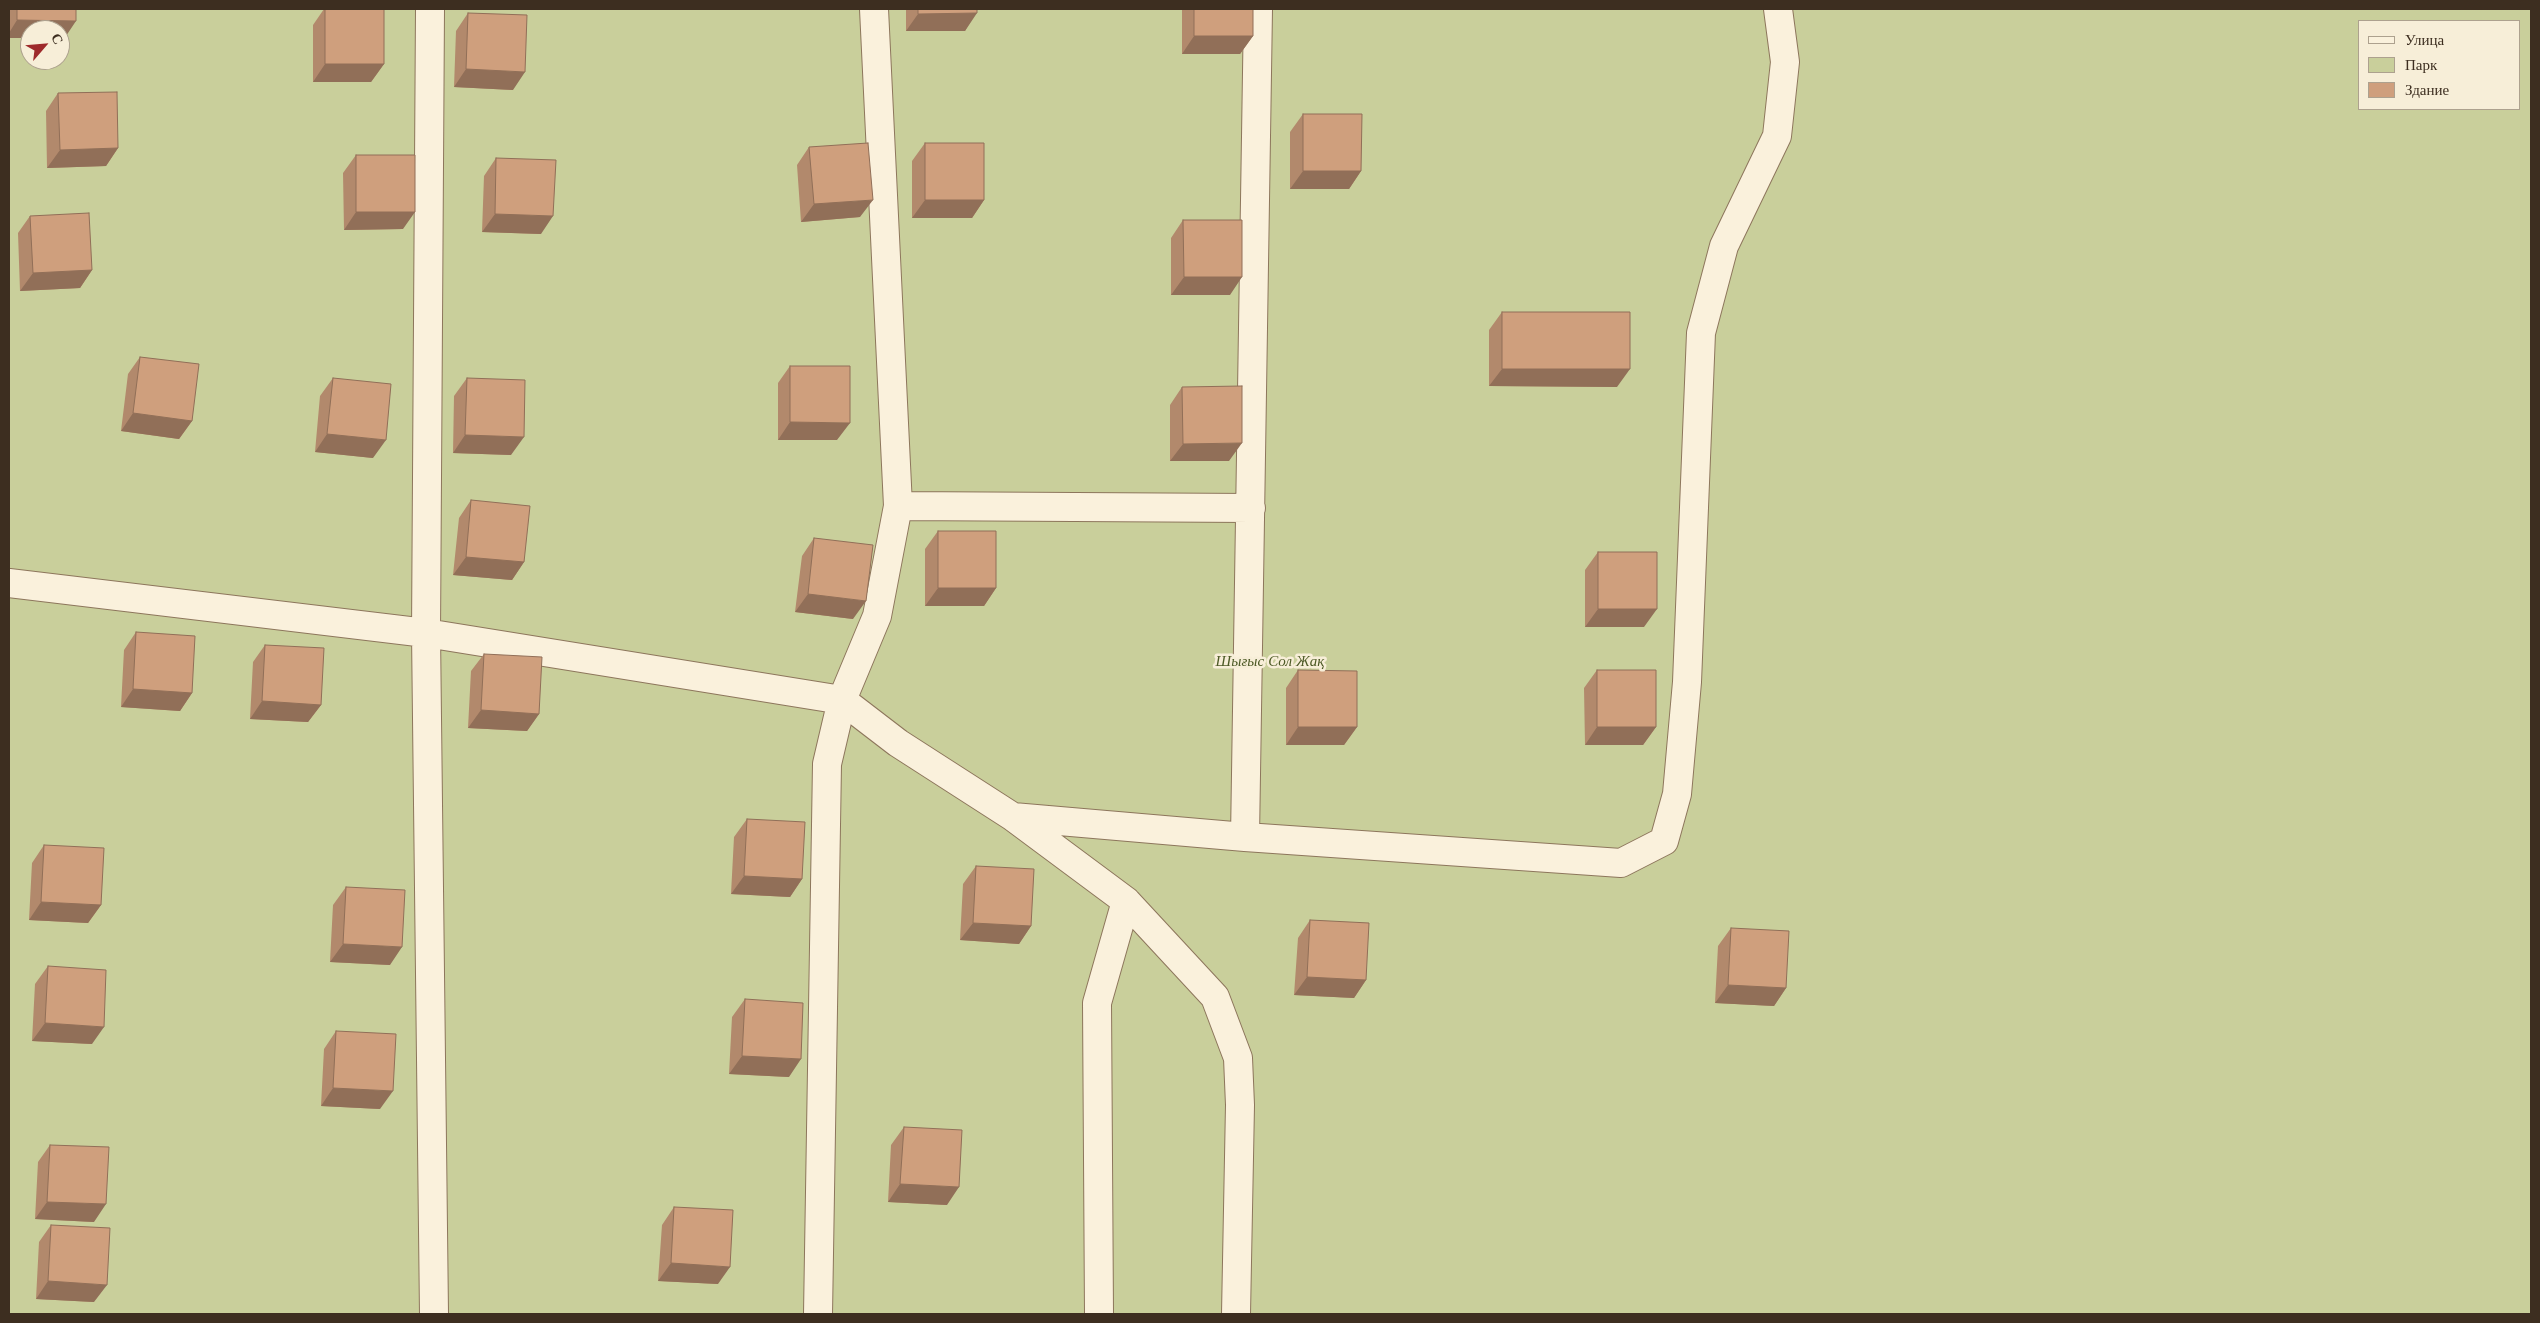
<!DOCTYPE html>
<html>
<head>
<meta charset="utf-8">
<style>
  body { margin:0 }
  #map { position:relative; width:2540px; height:1323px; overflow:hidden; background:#f0e4c8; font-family:"Libre Baskerville",serif }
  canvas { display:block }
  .frame { position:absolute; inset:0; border:10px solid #3d2e20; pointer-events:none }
  .legend { position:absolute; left:2358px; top:20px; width:162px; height:90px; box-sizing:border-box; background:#f7eed8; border:1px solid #ada18e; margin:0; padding:6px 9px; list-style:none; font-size:15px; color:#3d2e20 }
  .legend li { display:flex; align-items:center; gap:10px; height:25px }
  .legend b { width:25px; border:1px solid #ada18e }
  .north { position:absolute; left:20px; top:20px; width:50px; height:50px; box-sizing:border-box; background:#f7eed8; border:1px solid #ada18e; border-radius:50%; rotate:63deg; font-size:14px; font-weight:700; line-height:20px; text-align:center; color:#3d2e20 }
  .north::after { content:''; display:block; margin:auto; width:18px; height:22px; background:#9e2a2b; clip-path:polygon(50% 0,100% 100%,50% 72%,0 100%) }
</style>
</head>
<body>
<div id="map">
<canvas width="2540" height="1323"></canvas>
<div class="frame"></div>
<ul class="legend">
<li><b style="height:6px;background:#faf1dc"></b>Улица</li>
<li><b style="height:14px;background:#c9cf9b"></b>Парк</li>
<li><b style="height:14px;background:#cf9f7d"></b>Здание</li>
</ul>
<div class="north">С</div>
</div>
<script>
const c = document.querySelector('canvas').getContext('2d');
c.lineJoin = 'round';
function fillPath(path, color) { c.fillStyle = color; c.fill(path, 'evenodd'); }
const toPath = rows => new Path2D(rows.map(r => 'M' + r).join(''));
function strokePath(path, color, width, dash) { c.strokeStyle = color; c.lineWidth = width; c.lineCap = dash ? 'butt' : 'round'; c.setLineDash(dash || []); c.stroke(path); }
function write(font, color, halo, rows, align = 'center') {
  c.font = font + ' "Libre Baskerville",serif'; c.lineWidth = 5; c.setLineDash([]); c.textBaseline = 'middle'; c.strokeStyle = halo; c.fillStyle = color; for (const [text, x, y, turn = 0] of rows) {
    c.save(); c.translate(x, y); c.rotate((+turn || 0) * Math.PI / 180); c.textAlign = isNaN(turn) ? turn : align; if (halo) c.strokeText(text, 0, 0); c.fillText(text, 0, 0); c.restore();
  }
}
fillPath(toPath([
  [9,9,2531,9,2531,1314,9,1314],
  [2359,21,2519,21,2519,109,2359,109],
  [30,30,60,30,60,60,30,60]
]), '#c9cf9b');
const street = toPath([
  [430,9,426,633,434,1314],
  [898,506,1251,508],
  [9,583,426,633,842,700,898,743,1013,817,1245,837,1621,863,1664,841,1677,794,1687,682,1701,333,1724,246,1777,136,1785,62,1778,9],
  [1013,817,1126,901,1215,997,1238,1058,1240,1105,1236,1314],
  [1245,837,1258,9],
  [818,1314,827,764,842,700,877,616,898,506,874,9],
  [1099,1314,1097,1003,1126,901]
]);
strokePath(street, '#8d765c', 30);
strokePath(street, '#faf1dc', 28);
fillPath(toPath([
  [9,9,76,9,64,39,60,39,60,30,30,30,30,38,9,38],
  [324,9,384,9,384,64,371,82,313,82,313,25],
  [906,9,977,9,965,31,906,31],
  [1182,9,1253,9,1253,36,1240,54,1182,54],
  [468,13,513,90,454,87,456,31],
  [58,93,118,148,106,166,47,168,46,111],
  [1303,114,1361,171,1349,189,1290,189,1290,132],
  [925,143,984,200,972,218,912,218,912,161],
  [809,147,860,217,801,222,797,165],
  [356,155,403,229,344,230,343,173],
  [496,158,541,234,482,232,484,176],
  [30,216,92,270,80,288,20,291,18,233],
  [1183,220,1230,295,1171,295,1171,238],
  [1502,312,1617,387,1489,386,1489,330],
  [140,357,192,421,179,439,121,431,128,374],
  [790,366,837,440,778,440,778,383],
  [333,378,373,458,315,452,320,396],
  [467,378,511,455,453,453,454,396],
  [1182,387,1229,461,1170,461,1170,405],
  [471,500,524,562,512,580,453,575,459,518],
  [938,531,996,588,984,606,925,606,925,549],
  [814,538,853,619,795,612,802,556],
  [1598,552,1644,627,1585,627,1585,570],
  [136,632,192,693,180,711,121,707,124,650],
  [265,645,321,705,308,722,250,719,253,662],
  [484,654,539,714,527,731,468,728,471,671],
  [1298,670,1357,727,1344,745,1286,745,1286,688],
  [1597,670,1656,727,1643,745,1585,745,1584,688],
  [747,819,802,879,790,897,731,894,734,837],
  [44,845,101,905,88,923,29,920,32,863],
  [976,866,1031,926,1019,944,960,940,963,884],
  [346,887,390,965,330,962,333,905],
  [1310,920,1366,980,1354,998,1294,995,1298,938],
  [1731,928,1786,988,1774,1006,1715,1003,1718,946],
  [48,966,92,1044,32,1041,35,984],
  [745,999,789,1077,729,1074,732,1017],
  [336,1031,380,1109,321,1106,324,1049],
  [904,1127,947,1205,888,1202,891,1145],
  [50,1145,94,1222,35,1219,38,1162],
  [674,1207,718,1284,658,1281,662,1225],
  [51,1225,94,1302,36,1299,39,1242]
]), '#b2896c');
fillPath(toPath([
  [977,13,965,31,906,31,918,14],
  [17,20,76,21,64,39,60,39,60,30,30,30,30,38,9,38,9,33],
  [1194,36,1253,36,1240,54,1182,54],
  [325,64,384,64,371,82,313,82],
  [466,69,525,72,513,90,454,87],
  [118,148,106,166,47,168,60,150],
  [1303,171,1361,171,1349,189,1290,189],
  [873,200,860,217,801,222,814,204],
  [925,200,984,200,972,218,912,218],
  [356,212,415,212,403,229,344,230],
  [495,214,553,216,541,234,482,232],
  [92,270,80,288,20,291,33,273],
  [1184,277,1242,277,1230,295,1171,295],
  [1502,369,1630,369,1617,387,1489,386],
  [133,413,192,421,179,439,121,431],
  [790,422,850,423,837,440,778,440],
  [327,434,386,440,373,458,315,452],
  [465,435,524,437,511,455,453,453],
  [1242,443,1229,461,1170,461,1183,444],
  [466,557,524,562,512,580,453,575],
  [938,588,996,588,984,606,925,606],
  [808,594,866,601,853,619,795,612],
  [1598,609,1657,609,1644,627,1585,627],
  [133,689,192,693,180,711,121,707],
  [262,701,321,705,308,722,250,719],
  [481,710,539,714,527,731,468,728],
  [1298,727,1357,727,1344,745,1286,745],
  [1597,727,1656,727,1643,745,1585,745],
  [744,876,802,879,790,897,731,894],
  [41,902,101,905,88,923,29,920],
  [973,923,1031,926,1019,944,960,940],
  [343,944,402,947,390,965,330,962],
  [1307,977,1366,980,1354,998,1294,995],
  [1728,985,1786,988,1774,1006,1715,1003],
  [45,1023,104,1027,92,1044,32,1041],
  [742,1056,801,1059,789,1077,729,1074],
  [333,1088,393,1091,380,1109,321,1106],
  [900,1184,959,1187,947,1205,888,1202],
  [47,1202,106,1204,94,1222,35,1219],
  [671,1263,730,1267,718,1284,658,1281],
  [48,1281,107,1285,94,1302,36,1299]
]), '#916f58');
const building = toPath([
  [17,9,76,9,76,21,17,20,17,9],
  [325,9,384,9,384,64,325,64,325,9],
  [918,9,977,9,977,13,918,14,918,9],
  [1194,9,1253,9,1253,36,1194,36,1194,9],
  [468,13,527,15,525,72,466,69,468,13],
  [117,92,118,148,60,150,58,93,117,92],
  [1303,114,1362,114,1361,171,1303,171,1303,114],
  [868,143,873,200,814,204,809,147,868,143],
  [925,143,984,143,984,200,925,200,925,143],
  [356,155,415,155,415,212,356,212,356,155],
  [496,158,556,160,553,216,495,214,496,158],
  [89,213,92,270,33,273,30,216,89,213],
  [1183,220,1242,220,1242,277,1184,277,1183,220],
  [1502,312,1630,312,1630,369,1502,369,1502,312],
  [140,357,199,364,192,421,133,413,140,357],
  [790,366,850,366,850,423,790,422,790,366],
  [333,378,391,384,386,440,327,434,333,378],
  [467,378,525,380,524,437,465,435,467,378],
  [1242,386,1242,443,1183,444,1182,387,1242,386],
  [471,500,530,506,524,562,466,557,471,500],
  [938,531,996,531,996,588,938,588,938,531],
  [814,538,873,545,866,601,808,594,814,538],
  [1598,552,1657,552,1657,609,1598,609,1598,552],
  [136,632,195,636,192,693,133,689,136,632],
  [265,645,324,648,321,705,262,701,265,645],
  [484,654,542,657,539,714,481,710,484,654],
  [1298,670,1357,671,1357,727,1298,727,1298,670],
  [1597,670,1656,670,1656,727,1597,727,1597,670],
  [747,819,805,822,802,879,744,876,747,819],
  [44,845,104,848,101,905,41,902,44,845],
  [976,866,1034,869,1031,926,973,923,976,866],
  [346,887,405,890,402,947,343,944,346,887],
  [1310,920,1369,923,1366,980,1307,977,1310,920],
  [1731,928,1789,931,1786,988,1728,985,1731,928],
  [48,966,106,970,104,1027,45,1023,48,966],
  [745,999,803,1003,801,1059,742,1056,745,999],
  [336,1031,396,1034,393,1091,333,1088,336,1031],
  [904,1127,962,1130,959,1187,900,1184,904,1127],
  [50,1145,109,1147,106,1204,47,1202,50,1145],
  [674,1207,733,1210,730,1267,671,1263,674,1207],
  [51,1225,110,1228,107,1285,48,1281,51,1225]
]);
fillPath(building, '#cf9f7d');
strokePath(building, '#916f58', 1);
write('italic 15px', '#4d5a26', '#f7eed8', [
  ["Шығыс Сол Жақ",1270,662]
]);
</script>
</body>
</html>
